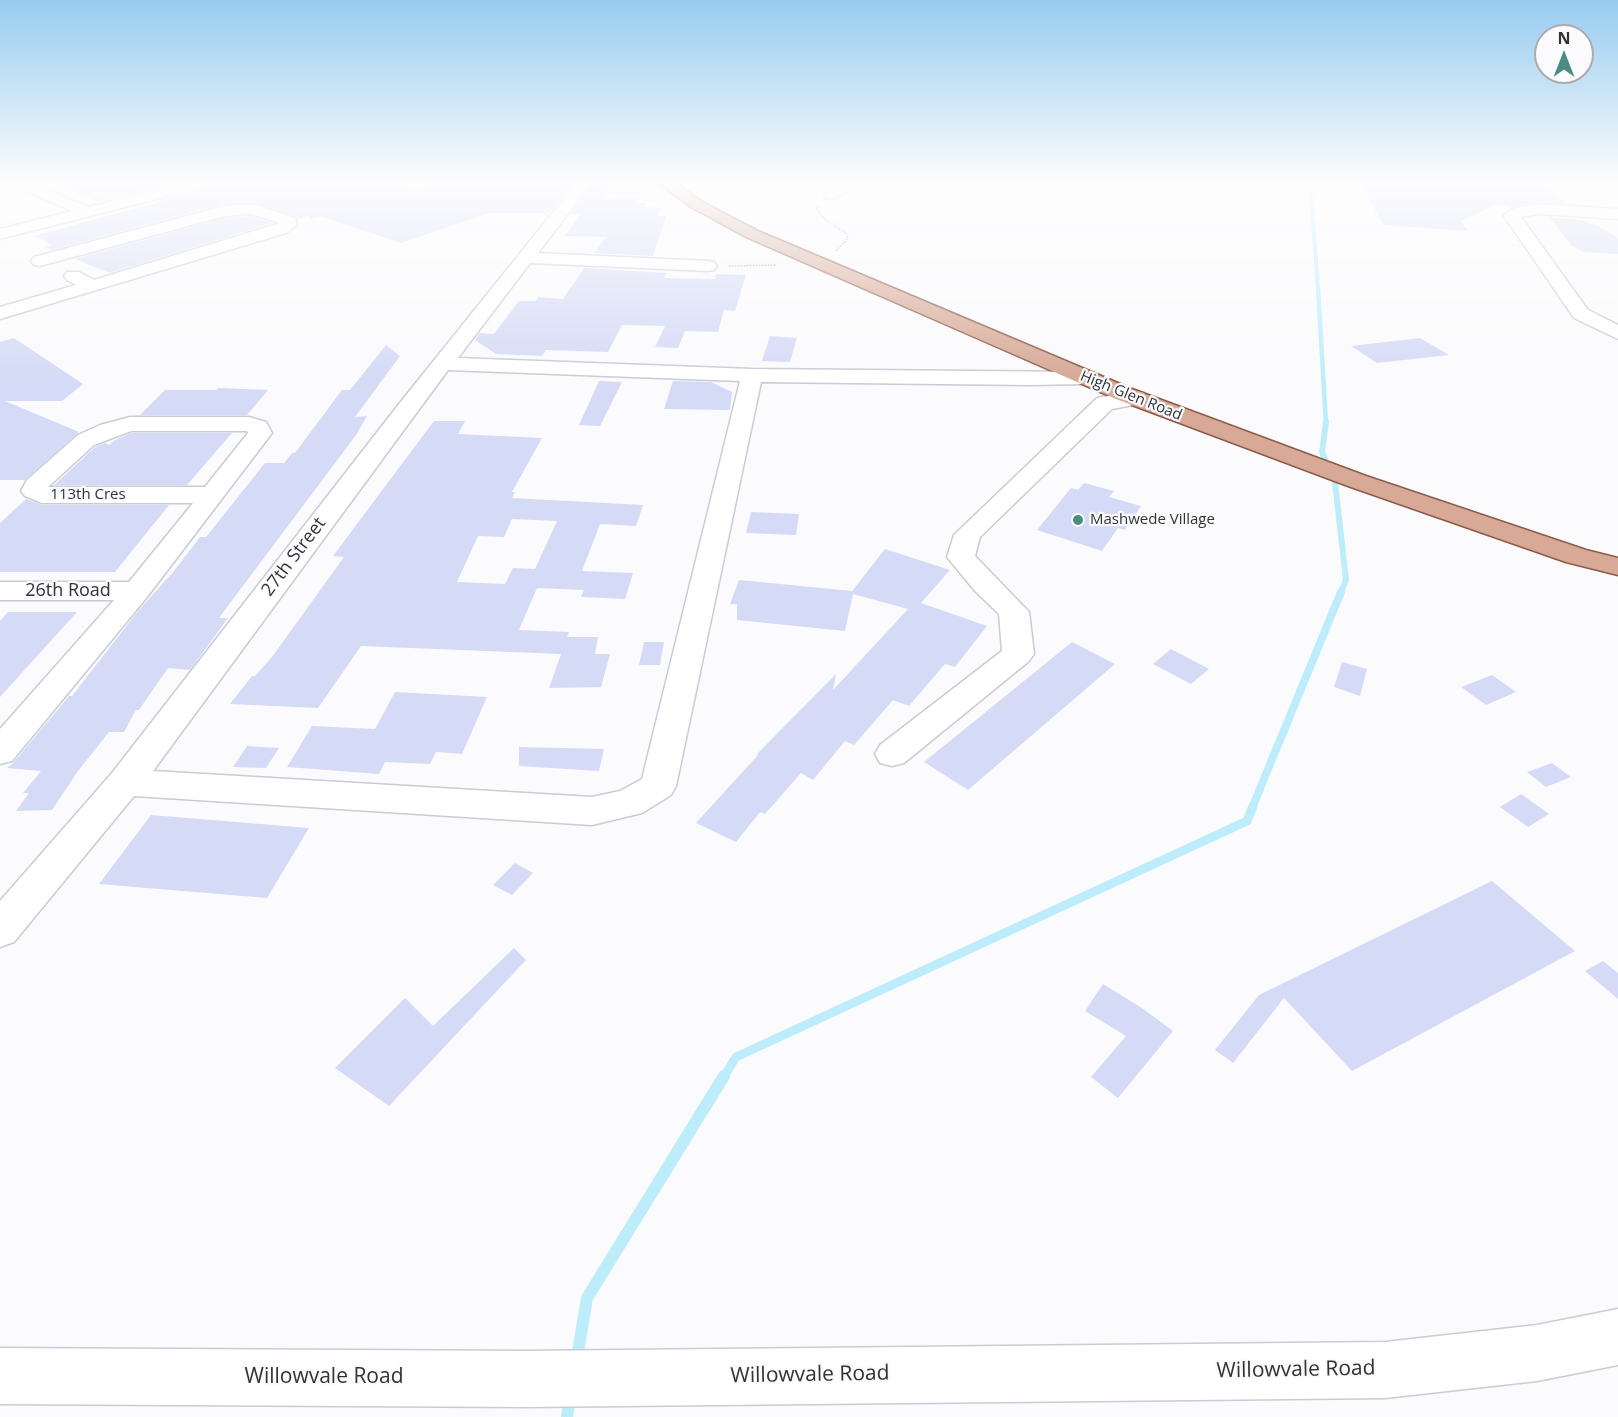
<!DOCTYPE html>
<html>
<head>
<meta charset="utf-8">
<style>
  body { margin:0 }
  #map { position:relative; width:1618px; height:1417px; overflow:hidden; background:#fbfbfd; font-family:"Open Sans",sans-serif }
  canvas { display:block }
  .north { position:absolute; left:1534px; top:24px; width:60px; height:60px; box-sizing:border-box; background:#fbfbfd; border:2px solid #ababae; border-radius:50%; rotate:0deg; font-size:16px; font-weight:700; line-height:24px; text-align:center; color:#323337 }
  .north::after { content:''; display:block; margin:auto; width:21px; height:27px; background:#498d82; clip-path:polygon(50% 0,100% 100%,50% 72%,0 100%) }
</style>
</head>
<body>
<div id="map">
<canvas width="1618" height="1417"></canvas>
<div class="north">N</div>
</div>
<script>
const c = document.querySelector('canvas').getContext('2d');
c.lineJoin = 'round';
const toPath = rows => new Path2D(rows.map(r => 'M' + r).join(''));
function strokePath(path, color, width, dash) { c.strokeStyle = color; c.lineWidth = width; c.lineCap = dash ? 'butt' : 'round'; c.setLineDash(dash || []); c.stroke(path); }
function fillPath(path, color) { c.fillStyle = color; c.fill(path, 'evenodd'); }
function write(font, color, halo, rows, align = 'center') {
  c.font = font + ' "Open Sans",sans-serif'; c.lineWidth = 4.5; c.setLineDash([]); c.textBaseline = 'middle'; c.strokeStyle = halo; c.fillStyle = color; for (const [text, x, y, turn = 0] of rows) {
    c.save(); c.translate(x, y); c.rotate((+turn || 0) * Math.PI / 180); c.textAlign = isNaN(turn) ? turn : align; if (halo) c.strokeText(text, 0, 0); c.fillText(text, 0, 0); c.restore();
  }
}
strokePath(toPath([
  [1310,181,1318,289]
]), '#bdedfb', 4);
strokePath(toPath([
  [1318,288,1326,424]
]), '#bdedfb', 4.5);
strokePath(toPath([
  [1326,422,1322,452,1335,482,1346,580,1340,594]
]), '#bdedfb', 6);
strokePath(toPath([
  [1252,808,1341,592]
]), '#bdedfb', 8);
strokePath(toPath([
  [723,1078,736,1057,1247,821,1253,806]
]), '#bdedfb', 9);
strokePath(toPath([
  [577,1358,587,1298,724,1076],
  [567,1417,570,1397]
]), '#bdedfb', 12);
fillPath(toPath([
  [52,181,181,181,98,202],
  [220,181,379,181,383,186,416,193,451,186,455,181,575,181,549,213,490,213,401,243,322,217,310,219,309,216,298,219,296,216,252,202,223,204,52,250,44,247,53,245,34,236,217,186],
  [595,181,613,181,601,199,640,198,638,203,646,203,644,207,661,208,657,216,666,216,653,256,594,253,606,237,565,236,581,214,571,214],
  [1360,181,1536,181,1568,204,1538,202,1510,207,1498,204,1461,221,1468,231,1383,225],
  [251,216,272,223,110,273,75,259,225,218],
  [1544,217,1576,219,1598,225,1618,238,1618,254,1585,252,1572,246,1550,218],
  [584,268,667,273,664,278,715,279,716,274,746,275,735,311,724,310,718,332,685,331,678,348,655,347,665,326,622,325,608,352,546,350,542,356,496,354,475,340,480,333,494,334,519,301,536,301,538,297,563,299],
  [770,336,797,338,790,362,762,361],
  [14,338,83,384,62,401,5,401,79,432,25,480,0,480,0,342],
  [1420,338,1449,355,1377,363,1351,346],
  [386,345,400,356,355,417,367,416,356,435,219,618,228,618,190,670,168,668,139,710,136,710,124,732,109,732,78,771,52,810,16,811,29,793,23,793,41,771,7,768,14,762,69,696,72,696,138,611,174,571,200,537,206,537,265,463,284,463,292,453,295,453,342,390,350,390],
  [599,381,622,382,600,426,579,425],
  [673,381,711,382,732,392,730,410,664,409],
  [218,388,268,390,247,415,140,415,165,390,216,390],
  [434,421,465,421,458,434,542,438,512,492,515,492,512,498,643,505,636,526,600,524,582,571,633,573,625,599,581,597,584,590,537,588,519,630,569,632,567,637,598,637,595,654,610,654,601,687,549,688,561,654,361,646,318,708,230,704,252,676,255,676,272,657,344,557,333,556],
  [512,519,557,521,535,569,513,568,505,584,457,582,478,536,504,537],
  [131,433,232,433,187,485,54,485,95,447,105,443,109,445,115,440],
  [1084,483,1114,491,1109,497,1141,506,1125,530,1118,528,1102,551,1037,530,1071,488,1078,490],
  [26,499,42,505,169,505,115,572,0,572,0,523],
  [751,512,799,514,796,535,746,533],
  [885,549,950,570,921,603,987,626,955,667,945,664,909,706,893,700,854,745,845,741,813,780,801,773,765,814,760,812,736,842,696,823,758,755,757,754,836,674,833,690,908,609,853,594,845,631,737,620,737,604,730,604,739,580,852,591],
  [8,612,77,612,0,697,0,621],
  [644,642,664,642,660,665,639,665],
  [1072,642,1115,664,968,790,924,762],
  [1171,649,1209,669,1191,684,1153,664],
  [1342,662,1367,669,1360,696,1334,687],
  [1492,675,1516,692,1486,705,1461,687],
  [395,692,487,697,462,754,436,752,430,764,385,762,379,774,287,767,312,726,375,729],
  [247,746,279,748,266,768,233,767],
  [519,747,604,749,599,771,519,766],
  [1552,763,1571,777,1546,787,1527,772],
  [1521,794,1549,814,1528,827,1500,807],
  [151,815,309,828,267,898,99,884],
  [515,863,533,873,512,895,493,885],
  [1492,881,1575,951,1352,1071,1284,998,1233,1063,1215,1050,1259,995],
  [514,948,526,960,389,1106,335,1068,405,998,433,1026],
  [1603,961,1618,973,1618,999,1585,971],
  [1103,984,1142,1008,1173,1031,1118,1098,1091,1077,1126,1036,1085,1011]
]), '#d5daf6');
const minor = toPath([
  [2,181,23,181,89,207,192,181,218,181,216,184,0,239,0,229,72,211,2,181],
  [381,181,416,183,453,181,451,184,416,191,383,184,381,181],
  [578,181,593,181,538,253,708,261,714,262,717,266,714,270,708,271,530,263,458,358,752,369,1085,372,1093,373,1096,378,1093,383,1085,384,1030,385,761,382,676,786,671,795,642,813,592,825,134,796,14,942,0,947,0,901,112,773,399,404,578,181],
  [448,370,740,381,642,779,620,791,592,797,153,771,448,370],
  [844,181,862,181,836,198,826,198,824,195,826,192,844,181],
  [252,204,295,218,297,225,286,233,0,319,0,307,76,285,67,280,64,276,67,272,79,272,94,280,280,223,251,214,225,216,40,266,34,265,31,261,34,257,224,206,252,204],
  [1538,204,1618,209,1618,219,1538,214,1521,217,1588,310,1618,325,1618,339,1574,318,1504,216,1512,209,1538,204],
  [1136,391,1144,393,1147,398,1144,403,1112,409,980,537,975,556,1029,612,1034,654,1029,661,904,763,892,766,880,763,875,754,880,745,1002,651,999,614,975,591,947,557,954,535,1097,398,1136,391],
  [130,417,249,417,266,422,272,433,147,597,12,761,0,764,0,729,114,600,0,600,0,582,129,582,193,503,42,503,25,496,21,491,27,480,78,435,100,425,130,417],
  [131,431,247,431,248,433,205,487,48,487,94,445,131,431],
  [1618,1309,1618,1365,1537,1381,1385,1398,527,1407,0,1404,0,1348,527,1351,1385,1342,1537,1325,1618,1309]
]);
const major = toPath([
  [656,181,673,181,701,201,758,231,1132,389,1366,476,1586,550,1618,558,1618,575,1566,562,1348,486,1116,399,746,237,691,207,656,181]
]);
strokePath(minor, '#c9cbd6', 3);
strokePath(major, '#8c5b47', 3);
strokePath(toPath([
  [818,206,817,209,824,219,846,233,848,238,836,251],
  [729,266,776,265]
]), '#a3a3a6', 1.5, [1.5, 1.5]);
fillPath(minor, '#fff');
fillPath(major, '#d7a996');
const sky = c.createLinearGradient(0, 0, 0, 380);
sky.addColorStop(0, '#97cbf0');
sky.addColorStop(0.48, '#fdfdfe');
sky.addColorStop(1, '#fdfdfe00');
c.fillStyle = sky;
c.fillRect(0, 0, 1618, 380);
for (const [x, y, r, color] of [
  [1078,520,6,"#498d82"]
]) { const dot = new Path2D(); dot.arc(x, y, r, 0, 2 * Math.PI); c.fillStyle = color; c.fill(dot); strokePath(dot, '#fbfbfd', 2); }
write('15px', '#323337', '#fbfbfd', [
  ["High Glen Road",1131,396,22],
  ["113th Cres",88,495]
]);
write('15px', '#323337', '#fbfbfd', [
  ["Mashwede Village",1090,520]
], 'left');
write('18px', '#323337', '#fbfbfd', [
  ["27th Street",294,557,-53],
  ["26th Road",68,591]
]);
write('21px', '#323337', '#fbfbfd', [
  ["Willowvale Road",1296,1370,-1],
  ["Willowvale Road",810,1375,-1],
  ["Willowvale Road",324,1377]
]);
</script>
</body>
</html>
